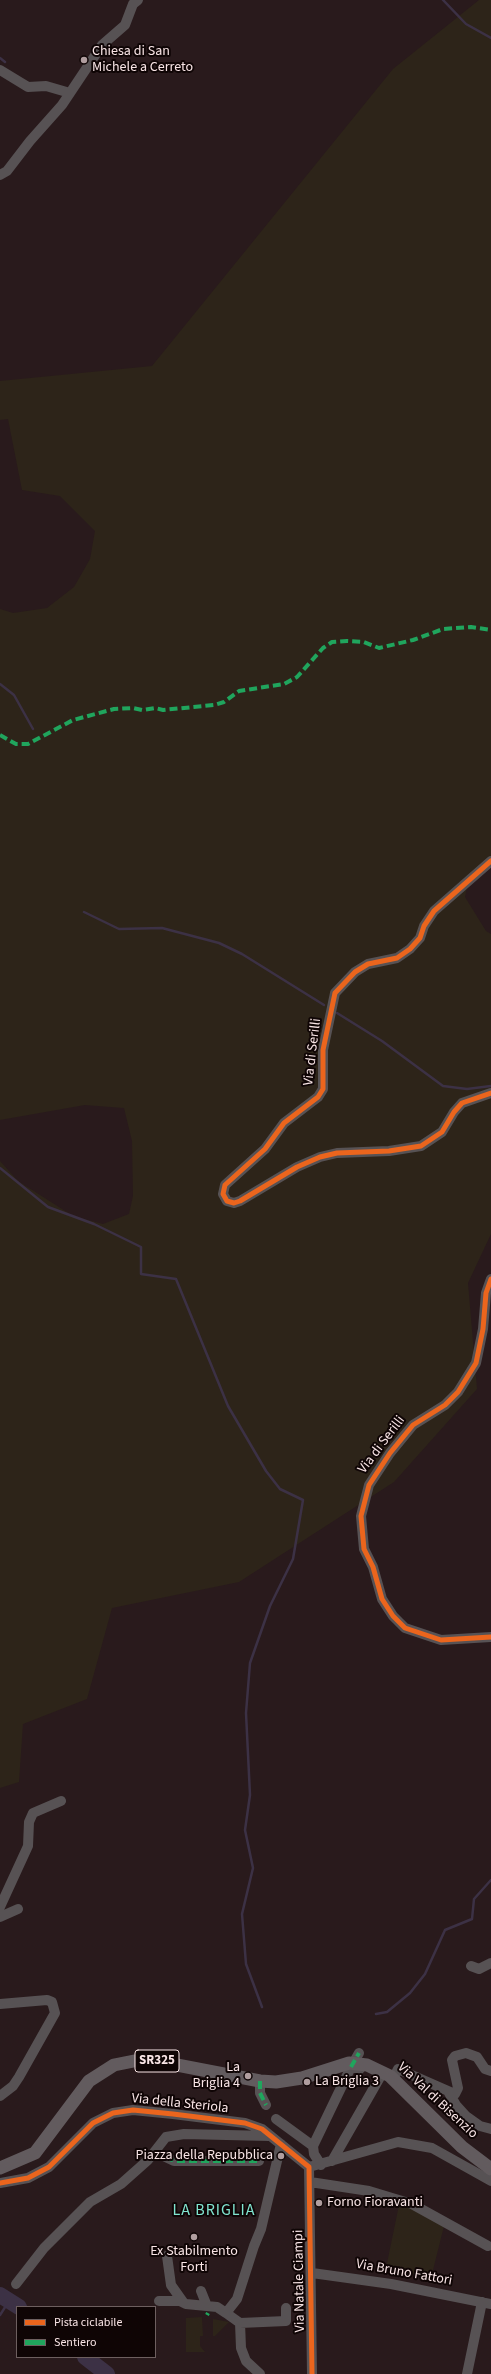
<!DOCTYPE html>
<html>
<head>
<meta charset="utf-8">
<style>
  body { margin:0 }
  #map { position:relative; width:491px; height:2374px; overflow:hidden; background:#291a1c; font-family:"Source Sans 3",sans-serif }
  canvas { display:block }
  .legend { position:absolute; left:16px; top:2306px; width:140px; height:52px; box-sizing:border-box; background:#0f0505; border:1px solid #6d5f5f; margin:0; padding:5px 7px; list-style:none; font-size:12px; color:#f9e5e6 }
  .legend li { display:flex; align-items:center; gap:8px; height:20px }
  .legend b { width:20px; border:1px solid #6d5f5f }
</style>
</head>
<body>
<div id="map">
<canvas width="491" height="2374"></canvas>
<ul class="legend">
<li><b style="height:5px;background:#eb651d"></b>Pista ciclabile</li>
<li><b style="height:5px;background:#20a55d"></b>Sentiero</li>
</ul>
</div>
<script>
const c = document.querySelector('canvas').getContext('2d');
c.lineJoin = 'round';
function fillPath(path, color) { c.fillStyle = color; c.fill(path, 'evenodd'); }
const toPath = rows => new Path2D(rows.map(r => 'M' + r).join(''));
function strokePath(path, color, width, dash) { c.strokeStyle = color; c.lineWidth = width; c.lineCap = dash ? 'butt' : 'round'; c.setLineDash(dash || []); c.stroke(path); }
function write(font, color, halo, rows, align = 'center') {
  c.font = font + ' "Source Sans 3",sans-serif'; c.lineWidth = 4; c.setLineDash([]); c.textBaseline = 'middle'; c.strokeStyle = halo; c.fillStyle = color; for (const [text, x, y, turn = 0] of rows) {
    c.save(); c.translate(x, y); c.rotate((+turn || 0) * Math.PI / 180); c.textAlign = isNaN(turn) ? turn : align; if (halo) c.strokeText(text, 0, 0); c.fillText(text, 0, 0); c.restore();
  }
}
fillPath(toPath([
  [479,0,491,0,491,866,467,887,465,897,486,931,491,934,491,1234,468,1283,477,1389,394,1482,239,1582,112,1608,87,1699,23,1724,19,1782,0,1788,0,1161,18,1181,73,1216,103,1224,129,1214,133,1196,132,1141,124,1108,85,1105,0,1120,0,609,13,613,47,608,74,587,90,559,95,531,60,496,22,490,8,419,0,420,0,381,152,366,393,69],
  [399,2205,411,2207,444,2226,431,2278,386,2268],
  [202,2317,203,2336,200,2336,200,2346,205,2352,186,2352,186,2318],
  [213,2319,229,2322,215,2336,213,2336]
]), '#2d2419');
strokePath(toPath([
  [443,0,466,24,491,38],
  [0,58,5,62],
  [0,684,14,695,33,729],
  [84,912,119,929,162,928,219,943,242,954,324,1005],
  [337,1013,382,1041,443,1086,467,1089,491,1086],
  [0,1168,48,1207,94,1224,141,1247,141,1274,176,1279,228,1406,266,1471,280,1489,303,1500,293,1559,270,1606,250,1663,246,1713,250,1795,245,1830,253,1868,242,1914,246,1964,262,2007],
  [376,2014,387,2012,410,1993,425,1974,445,1930,472,1919,474,1899,491,1880],
  [0,2315,9,2301]
]), '#3c3145', 2.5);
strokePath(toPath([
  [0,2295,19,2307],
  [85,2357,107,2374]
]), '#3c3145', 16);
strokePath(toPath([
  [0,70,28,87,46,86,70,93],
  [0,175,7,171,30,141,62,105,102,45,125,25,133,4,138,0],
  [491,861,434,911,424,926,420,938,410,949,397,958,368,964,355,972,335,993,323,1050,323,1089,318,1097,284,1123,265,1149,225,1185,223,1194,227,1201,234,1203,240,1201,297,1167,320,1157,337,1153,389,1151,421,1146,442,1132,454,1112,462,1103,491,1093],
  [491,1279,486,1293,483,1329,476,1363,458,1392,445,1405,413,1425,390,1453,369,1485,361,1516,364,1549,373,1567,382,1599,393,1616,405,1628,441,1640,491,1637],
  [0,1907,28,1846,29,1822,33,1813,61,1801],
  [0,1917,18,1909],
  [471,1966,479,1969,491,1963],
  [0,2004,47,2000,52,2002,55,2013,19,2077,13,2086,0,2096],
  [351,2067,359,2053],
  [393,2079,398,2069,455,2094,458,2088,452,2060,455,2056,466,2053,477,2057,485,2069,491,2071],
  [260,2081,260,2093,266,2105],
  [449,2093,456,2105,466,2116,480,2126,491,2129],
  [276,2119,313,2146],
  [155,2152,174,2161,259,2161],
  [332,2161,383,2072],
  [321,2165,314,2154,313,2146,351,2067,360,2069],
  [309,2167,398,2142,432,2148,491,2181],
  [310,2182,369,2191,412,2204,488,2246],
  [0,2183,28,2178,49,2167,93,2123,113,2113,133,2110,173,2114,245,2123,262,2129,309,2167,312,2374],
  [167,2256,171,2285,183,2302],
  [312,2273,391,2284,491,2304],
  [16,2284,44,2248,90,2202,121,2184,148,2160,166,2137,184,2134,269,2136],
  [201,2291,207,2306],
  [159,2301,180,2301,186,2304,217,2307,226,2313,240,2323,241,2348,246,2361,260,2374],
  [226,2313,237,2299,254,2246,261,2229,281,2144],
  [240,2323,286,2321,286,2308],
  [467,2374,482,2302]
]), '#575254', 10);
strokePath(toPath([
  [0,2168,35,2153,89,2081,114,2065,139,2060,151,2060,260,2081,276,2082,302,2078,349,2063,367,2065,390,2076,462,2147,491,2169]
]), '#625b5e', 13);
strokePath(toPath([
  [0,735,16,744,28,744,73,720,114,709,133,708,142,710,155,708,163,710,214,705,224,702,239,691,284,684,297,677,323,648,332,642,347,641,364,642,379,648,413,640,443,629,471,627,491,630],
  [351,2067,359,2053],
  [260,2081,260,2093,266,2105],
  [155,2152,174,2161,259,2161],
  [207,2315,208,2313]
]), '#20a55d', 4, [8, 4]);
strokePath(toPath([
  [491,861,434,911,424,926,420,938,410,949,397,958,368,964,355,972,335,993,323,1050,323,1089,318,1097,284,1123,265,1149,225,1185,223,1194,227,1201,234,1203,240,1201,297,1167,320,1157,337,1153,389,1151,421,1146,442,1132,454,1112,462,1103,491,1093],
  [491,1279,486,1293,483,1329,476,1363,458,1392,445,1405,413,1425,390,1453,369,1485,361,1516,364,1549,373,1567,382,1599,393,1616,405,1628,441,1640,491,1637],
  [0,2183,28,2178,49,2167,93,2123,113,2113,133,2110,173,2114,245,2123,262,2129,309,2167,312,2374]
]), '#eb651d', 5);
for (const [x, y, r, color] of [
  [84,60,4,"#b09e9f"],
  [248,2076,4,"#b09e9f"],
  [307,2082,4,"#b09e9f"],
  [281,2156,4,"#b09e9f"],
  [319,2203,4,"#b09e9f"],
  [194,2237,4,"#b09e9f"]
]) { const dot = new Path2D(); dot.arc(x, y, r, 0, 2 * Math.PI); c.fillStyle = color; c.fill(dot); strokePath(dot, '#0f0505', 1.5); }
for (const [x, y, w] of [
  [157,2061,44]
]) { const box = new Path2D(); box.roundRect(x - w / 2, y - 11, w, 22, 3); c.fillStyle = '#0f0505'; c.fill(box); strokePath(box, '#f9e5e6', 1); }
write('bold 13px', '#f9e5e6', null, [
  ["SR325",157,2061]
]);
write('14px', '#f9e5e6', '#0f0505', [
  ["Chiesa di San",92,52],
  ["Michele a Cerreto",92,68],
  ["La",240,2068,"right"],
  ["Briglia 4",240,2084,"right"],
  ["La Briglia 3",315,2082],
  ["Piazza della Repubblica",273,2156,"right"],
  ["Forno Fioravanti",327,2203],
  ["Ex Stabilmento",194,2252,"center"],
  ["Forti",194,2268,"center"]
], 'left');
write('14px', '#f9e5e6', '#0f0505', [
  ["Via di Serilli",313,1052,-83],
  ["Via di Serilli",382,1445,-53],
  ["Via Val di Bisenzio",437,2101,43],
  ["Via della Steriola",180,2104,6],
  ["Via Bruno Fattori",404,2273,10],
  ["Via Natale Ciampi",300,2281,-91]
]);
c.letterSpacing = '1px';
write('16px', '#80e5d0', '#0f0505', [
  ["LA BRIGLIA",214,2211]
]);
c.letterSpacing = '0px';
</script>
</body>
</html>
